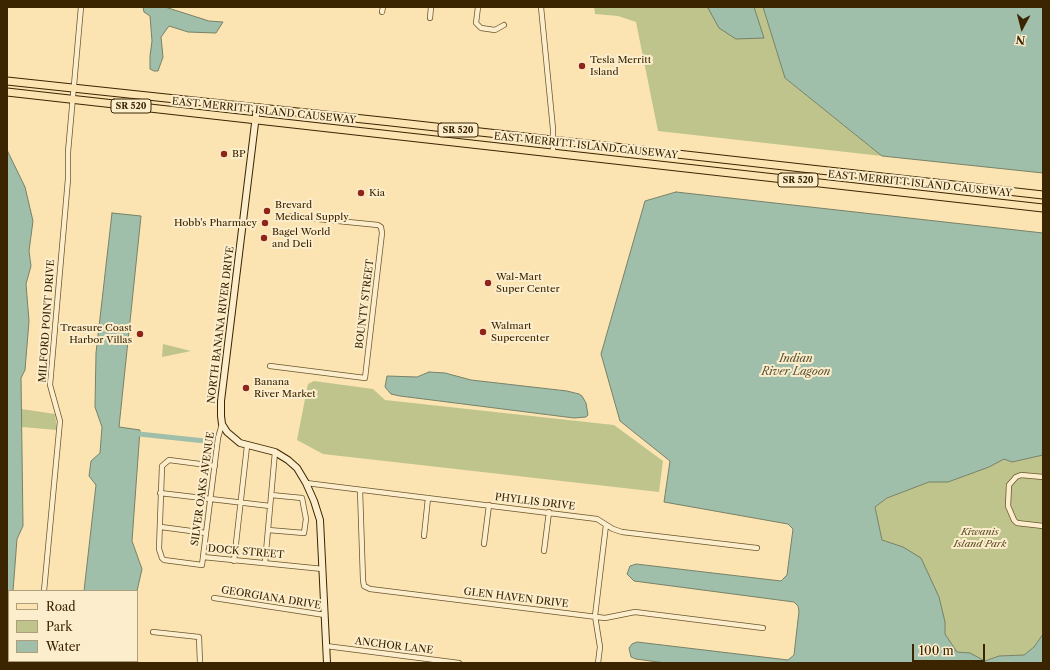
<!DOCTYPE html>
<html>
<head>
<meta charset="utf-8">
<style>
  body { margin:0 }
  #map { position:relative; width:1050px; height:670px; overflow:hidden; background:#fbe4b2; font-family:"Libre Caslon Text",serif }
  canvas { display:block }
  .frame { position:absolute; inset:0; border:8px solid #3b2501; pointer-events:none }
  .legend { position:absolute; left:8px; top:590px; width:130px; height:72px; box-sizing:border-box; background:#fcedcd; border:1px solid #af9d7b; margin:0; padding:5px 7px; list-style:none; font-size:12px; color:#3b2501 }
  .legend li { display:flex; align-items:center; gap:8px; height:20px }
  .legend b { width:20px; border:1px solid #af9d7b }
  .north { position:absolute; left:1002px; top:8px; width:40px; height:40px; -webkit-text-stroke:3px #fcedcd; paint-order:stroke; rotate:187deg; font-size:11px; font-weight:700; line-height:16px; text-align:center; color:#3b2501 }
  .north::after { content:''; display:block; margin:auto; width:14px; height:18px; background:#3b2501; clip-path:polygon(50% 0,100% 100%,50% 72%,0 100%) }
  .scale { position:absolute; left:912px; top:644px; width:73px; height:18px; box-sizing:border-box; border:2px solid #3b2501; border-top:0; padding-left:5px; font-size:12px; line-height:14px; white-space:nowrap; color:#3b2501; -webkit-text-stroke:3px #fcedcd; paint-order:stroke }
</style>
</head>
<body>
<div id="map">
<canvas width="1050" height="670"></canvas>
<div class="frame"></div>
<ul class="legend">
<li><b style="height:5px;background:#fbe4b2"></b>Road</li>
<li><b style="height:11px;background:#bfc48c"></b>Park</li>
<li><b style="height:11px;background:#9fbfab"></b>Water</li>
</ul>
<div class="north">N</div>
<div class="scale">100 m</div>
</div>
<script>
const c = document.querySelector('canvas').getContext('2d');
c.lineJoin = 'round';
function fillPath(path, color) { c.fillStyle = color; c.fill(path, 'evenodd'); }
const toPath = rows => new Path2D(rows.map(r => 'M' + r).join(''));
function strokePath(path, color, width, dash) { c.strokeStyle = color; c.lineWidth = width; c.lineCap = dash ? 'butt' : 'round'; c.setLineDash(dash || []); c.stroke(path); }
function write(font, color, halo, rows, align = 'center') {
  c.font = font + ' "Libre Caslon Text",serif'; c.lineWidth = 4; c.setLineDash([]); c.textBaseline = 'middle'; c.strokeStyle = halo; c.fillStyle = color; for (const [text, x, y, turn = 0] of rows) {
    c.save(); c.translate(x, y); c.rotate((+turn || 0) * Math.PI / 180); c.textAlign = isNaN(turn) ? turn : align; if (halo) c.strokeText(text, 0, 0); c.fillText(text, 0, 0); c.restore();
  }
}
fillPath(toPath([
  [594,7,763,7,785,78,882,156,658,131,636,22,618,16,595,14],
  [163,344,191,351,162,357],
  [314,381,373,389,385,400,614,425,663,461,659,492,323,454,297,440,308,384],
  [22,409,55,414,57,430,22,427],
  [1043,455,1043,633,1034,647,1024,655,999,656,985,661,970,653,957,652,945,634,903,547,882,540,875,507,887,498,929,482,948,482,989,467,1004,459,1012,462]
]), '#bfc48c');
const water = toPath([
  [143,7,165,7,209,21,223,22,216,33,188,32,169,26,161,37,163,57,158,71,154,71,150,69,150,56,152,41,150,16,144,12,143,7],
  [706,7,754,7,764,38,736,39,719,28,708,8,706,7],
  [763,7,1043,7,1043,173,882,156,785,78,763,7],
  [7,150,25,187,33,221,29,251,31,266,26,284,29,321,25,370,21,378,23,526,17,539,13,591,9,591,7,645,7,150],
  [676,192,1043,233,1043,455,1012,462,1004,459,989,467,948,482,929,482,887,498,875,507,882,540,903,547,921,558,939,597,945,622,945,634,957,652,970,653,985,661,999,656,1024,655,1034,647,1043,634,1043,663,665,663,636,659,631,657,629,648,632,644,637,642,788,660,794,655,799,611,798,606,794,602,634,581,627,574,630,566,636,564,781,581,787,575,793,529,788,524,664,502,670,461,620,421,601,354,645,201,676,192],
  [112,213,141,216,119,427,140,430,132,541,142,569,137,591,84,591,96,485,89,476,91,461,100,453,102,427,95,407,96,353,112,213],
  [429,372,445,373,471,380,567,391,579,394,582,396,586,403,588,415,586,417,574,418,400,396,391,394,385,387,387,376,417,377,429,372],
  [75,661,136,661,140,663,75,663,75,661]
]);
fillPath(water, '#9fbfab');
strokePath(water, '#778167', 1);
strokePath(toPath([
  [139,434,205,441]
]), '#9fbfab', 5);
const street = toPath([
  [478,7,476,23,481,28,495,30,504,25],
  [541,7,553,129,553,153],
  [382,12,383,7],
  [430,18,431,7],
  [270,366,365,378,382,233,381,227,378,225,288,216],
  [215,466,169,460,162,466,159,549,162,558,164,560,202,565,203,557,323,569],
  [1043,477,1021,475,1016,477,1009,485,1008,506,1014,520,1017,523,1043,526],
  [306,483,597,519,613,529,622,532,757,548],
  [360,490,363,580,364,586,370,589,605,618,635,612,763,628],
  [160,493,270,506],
  [161,527,206,533],
  [268,530,304,533,306,519,302,498,271,495],
  [424,536,428,498],
  [484,544,489,505],
  [544,551,549,512],
  [203,557,218,438,222,424],
  [234,561,247,446],
  [265,563,275,452],
  [44,591,60,421,50,385,68,179,68,152,81,7],
  [214,598,325,615],
  [153,632,199,637,200,663],
  [326,646,459,663],
  [37,663,37,661],
  [598,663,600,647,595,616,606,525]
]);
const secondary = toPath([
  [257,107,221,401,221,416,222,424,227,432,240,443,275,452,288,460,297,468,306,483,314,501,320,520,327,663]
]);
const primary = toPath([
  [7,81,391,122,1043,195],
  [7,92,1043,208]
]);
strokePath(street, '#6b552d', 6);
strokePath(secondary, '#3b2501', 8);
strokePath(primary, '#3b2501', 9);
strokePath(street, '#fcedcd', 4.5);
strokePath(secondary, '#fcedcd', 6);
strokePath(primary, '#fbe4b2', 7);
for (const [x, y, r, color] of [
  [582,66,4,"#8f2418"],
  [224,154,4,"#8f2418"],
  [361,193,4,"#8f2418"],
  [267,211,4,"#8f2418"],
  [265,223,4,"#8f2418"],
  [264,238,4,"#8f2418"],
  [488,283,4,"#8f2418"],
  [483,332,4,"#8f2418"],
  [140,334,4,"#8f2418"],
  [246,388,4,"#8f2418"]
]) { const dot = new Path2D(); dot.arc(x, y, r, 0, 2 * Math.PI); c.fillStyle = color; c.fill(dot); strokePath(dot, '#fcedcd', 1.5); }
for (const [x, y, w] of [
  [131,106,40],
  [458,130,40],
  [798,180,40]
]) { const box = new Path2D(); box.roundRect(x - w / 2, y - 7, w, 14, 3); c.fillStyle = '#fcedcd'; c.fill(box); strokePath(box, '#3b2501', 1); }
write('bold 9px', '#3b2501', null, [
  ["SR 520",131,106],
  ["SR 520",458,130],
  ["SR 520",798,180]
]);
write('10px', '#3b2501', '#fcedcd', [
  ["Tesla Merritt",590,60],
  ["Island",590,72],
  ["BP",232,154],
  ["Kia",369,193],
  ["Brevard",275,205],
  ["Medical Supply",275,217],
  ["Hobb's Pharmacy",257,223,"right"],
  ["Bagel World",272,232],
  ["and Deli",272,244],
  ["Wal-Mart",496,277],
  ["Super Center",496,289],
  ["Walmart",491,326],
  ["Supercenter",491,338],
  ["Treasure Coast",132,328,"right"],
  ["Harbor Villas",132,340,"right"],
  ["Banana",254,382],
  ["River Market",254,394]
], 'left');
write('10px', '#3b2501', '#fcedcd', [
  ["EAST MERRITT ISLAND CAUSEWAY",264,111,6],
  ["EAST MERRITT ISLAND CAUSEWAY",586,146,6],
  ["EAST MERRITT ISLAND CAUSEWAY",920,184,6],
  ["BOUNTY STREET",365,304,-83],
  ["MILFORD POINT DRIVE",47,321,-86],
  ["NORTH BANANA RIVER DRIVE",221,325,-83],
  ["SILVER OAKS AVENUE",203,489,-82],
  ["PHYLLIS DRIVE",535,502,7],
  ["DOCK STREET",246,552,5],
  ["GEORGIANA DRIVE",271,598,9],
  ["GLEN HAVEN DRIVE",516,598,7],
  ["ANCHOR LANE",394,646,7]
]);
write('italic 10px', '#5c4d24', '#fcedcd', [
  ["Kiwanis",980,532],
  ["Island Park",980,544]
]);
write('italic 11px', '#595334', '#fcedcd', [
  ["Indian",796,359],
  ["River Lagoon",796,372]
]);
</script>
</body>
</html>
